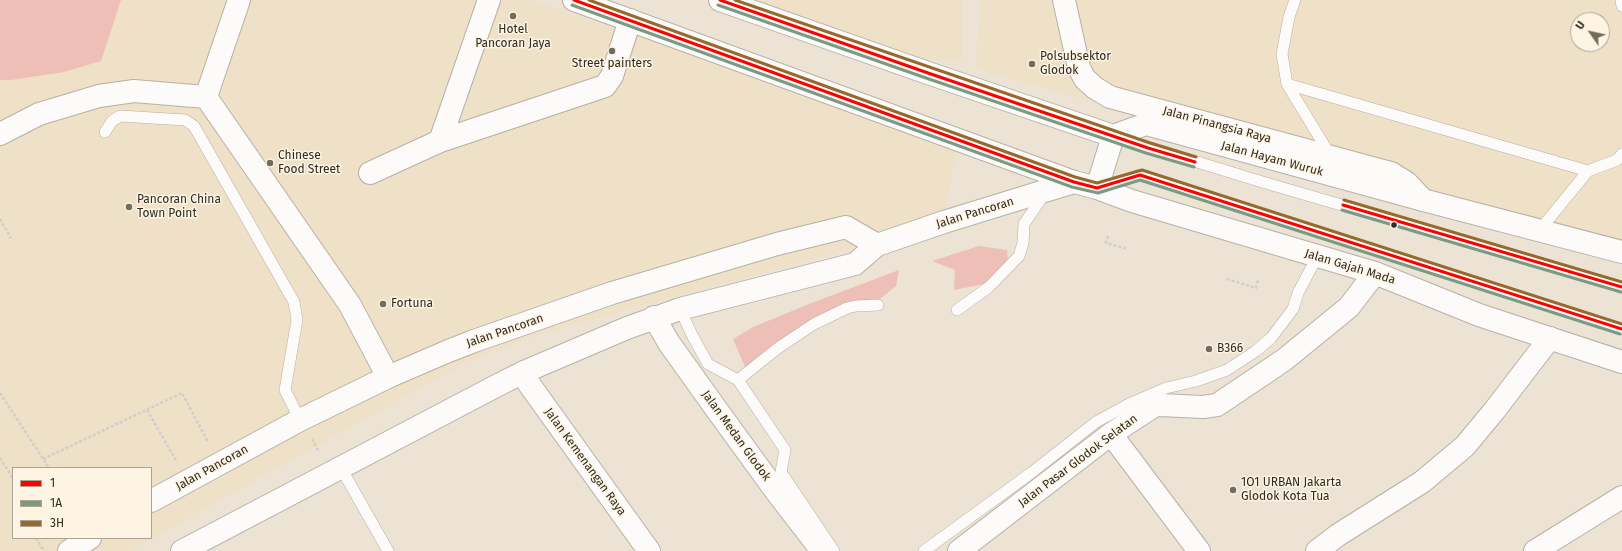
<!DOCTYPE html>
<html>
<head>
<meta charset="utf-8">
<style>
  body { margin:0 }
  #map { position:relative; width:1622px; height:551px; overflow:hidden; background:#ece3d5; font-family:"Fira Sans",sans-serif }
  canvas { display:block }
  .legend { position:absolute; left:12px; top:467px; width:140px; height:72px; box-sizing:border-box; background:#fdf4e4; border:1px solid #aba396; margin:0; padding:5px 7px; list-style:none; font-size:12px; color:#302a21 }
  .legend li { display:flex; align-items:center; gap:8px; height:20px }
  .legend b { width:20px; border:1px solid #aba396 }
  .north { position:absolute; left:1570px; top:12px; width:40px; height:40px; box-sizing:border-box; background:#fdf4e4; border:1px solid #aba396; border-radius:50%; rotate:304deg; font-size:11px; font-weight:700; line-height:16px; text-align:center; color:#302a21 }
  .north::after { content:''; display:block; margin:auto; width:14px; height:18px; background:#726b60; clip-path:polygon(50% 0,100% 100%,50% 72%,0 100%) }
</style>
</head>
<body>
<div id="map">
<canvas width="1622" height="551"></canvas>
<ul class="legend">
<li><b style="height:5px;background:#f00"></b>1</li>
<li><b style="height:5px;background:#7a9b83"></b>1A</li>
<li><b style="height:5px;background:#97692d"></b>3H</li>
</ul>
<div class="north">U</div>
</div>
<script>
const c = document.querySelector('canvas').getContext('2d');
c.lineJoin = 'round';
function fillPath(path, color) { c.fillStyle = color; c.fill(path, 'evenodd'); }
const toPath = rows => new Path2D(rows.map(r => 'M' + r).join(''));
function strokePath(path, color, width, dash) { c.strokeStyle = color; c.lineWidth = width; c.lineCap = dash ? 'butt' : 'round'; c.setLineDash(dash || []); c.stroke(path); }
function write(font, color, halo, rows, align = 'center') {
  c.font = font + ' "Fira Sans",sans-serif'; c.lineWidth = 3; c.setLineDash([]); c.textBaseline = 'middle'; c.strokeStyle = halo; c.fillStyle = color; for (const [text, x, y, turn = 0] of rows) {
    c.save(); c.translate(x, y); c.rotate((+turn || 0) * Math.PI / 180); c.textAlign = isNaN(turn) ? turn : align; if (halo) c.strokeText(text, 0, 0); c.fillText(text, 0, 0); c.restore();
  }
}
fillPath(toPath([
  [0,0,529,0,680,50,958,139,944,222,541,334,468,361,130,551,0,551],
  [13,468,151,468,151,538,13,538],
  [737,0,962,0,962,62,899,59],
  [980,0,1622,0,1622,252,976,69],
  [1578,20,1602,20,1602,44,1578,44]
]), '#efe0c8');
fillPath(toPath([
  [0,0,121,0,101,61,64,72,11,80,0,80],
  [979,246,1007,250,1008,262,984,284,954,290,955,270,932,261],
  [899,270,896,286,875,303,850,306,775,344,745,367,733,339,753,327,809,304]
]), '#edbfb7');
const service = toPath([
  [1295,0,1289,17,1282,54,1287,84,1330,155],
  [1621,0,1622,6],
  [1287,84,1588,171],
  [105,132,112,121,120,116,185,120,194,126,294,302,297,320,285,390,300,420],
  [1116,137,1259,181,1622,287],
  [1101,187,1140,175,1622,329],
  [1539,231,1588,171,1617,160,1622,154],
  [680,309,692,335,708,364,738,380,785,450,781,472,834,551],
  [957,310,989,287,1019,256,1023,243,1024,224,1045,193],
  [738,380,778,348,814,324,847,308,856,306,878,305],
  [341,468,388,551],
  [924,551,1031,473,1096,422,1129,404,1166,388,1196,381,1227,370,1256,351,1271,338,1293,309,1298,293,1317,257]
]);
const minor = toPath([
  [1064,0,1079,68,1085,79,1095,88,1110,97,1391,173,1407,183,1423,200],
  [206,97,350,305,388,377],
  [206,97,239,0],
  [0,134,39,114,99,96,134,91,206,97],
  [440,141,489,0],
  [370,173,440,141,605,86,612,76,630,20],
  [654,317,669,343,714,406,775,490,822,551],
  [524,372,529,384,649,551],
  [1111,434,1199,551],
  [959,551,1111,434,1154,406,1160,405,1203,407,1217,405,1284,360,1349,307,1375,273],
  [1317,551,1338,535,1422,482,1465,446,1494,411,1550,338],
  [1535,551,1622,497]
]);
const secondary = toPath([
  [151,501,300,420,388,377,446,352,474,341,612,293,777,244,846,227,877,245],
  [69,551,90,538],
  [182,551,498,385,524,372,627,328,680,309,855,264,877,245,944,222,1074,182]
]);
const primary = toPath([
  [574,0,1074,182,1097,188,1132,201,1375,273,1479,315,1622,362],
  [720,0,928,73,1113,136,1146,124,1423,200,1622,252],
  [1097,188,1113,136]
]);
strokePath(service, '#b7b0a5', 12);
strokePath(minor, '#b7b0a5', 24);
strokePath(secondary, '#b7b0a5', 24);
strokePath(primary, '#b7b0a5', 24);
strokePath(toPath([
  [0,219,11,238],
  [1108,236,1106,243,1128,249],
  [1227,279,1256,288,1258,280],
  [0,393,49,468],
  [147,410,177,462],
  [312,439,319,452],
  [0,458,13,478],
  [43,459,182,393,208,442],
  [36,538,44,551]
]), '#d1cfcb', 2.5, [3, 2]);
strokePath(service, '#fcfbf9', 11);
strokePath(minor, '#fcfbf9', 22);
strokePath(secondary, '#fcfbf9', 22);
strokePath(primary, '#fcfbf9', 22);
strokePath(toPath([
  [574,0,1074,182,1097,188,1140,175,1622,329],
  [720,0,928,73,1148,148,1195,162],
  [1343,205,1622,287]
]), '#f00', 3);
strokePath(toPath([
  [572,5,1072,187,1098,193,1140,180,1620,334],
  [718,5,926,78,1146,153,1194,167],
  [1342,210,1621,292]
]), '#7a9b83', 3);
strokePath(toPath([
  [589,0,1075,177,1097,183,1142,170,1622,324],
  [735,0,1150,143,1196,157],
  [1344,200,1622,282]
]), '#97692d', 3);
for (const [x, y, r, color] of [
  [513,16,4,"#726b60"],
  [612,51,4,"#726b60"],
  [1032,64,4,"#726b60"],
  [270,163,4,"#726b60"],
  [129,207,4,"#726b60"],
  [1394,225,3.5,"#302a21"],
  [383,304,4,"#726b60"],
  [1209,349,4,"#726b60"],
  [1233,490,4,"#726b60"]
]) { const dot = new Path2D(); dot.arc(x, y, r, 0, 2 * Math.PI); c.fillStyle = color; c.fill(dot); strokePath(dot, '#fdf4e4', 1.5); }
write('12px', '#302a21', '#fdf4e4', [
  ["Hotel",513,30,"center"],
  ["Pancoran Jaya",513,44,"center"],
  ["Polsubsektor",1040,57],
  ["Glodok",1040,71],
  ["Street painters",612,64,"center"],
  ["Chinese",278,156],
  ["Food Street",278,170],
  ["Pancoran China",137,200],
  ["Town Point",137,214],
  ["Fortuna",391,304],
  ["B366",1217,349],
  ["1O1 URBAN Jakarta",1241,483],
  ["Glodok Kota Tua",1241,497]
], 'left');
write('12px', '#302a21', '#fdf4e4', [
  ["Jalan Pinangsia Raya",1217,125,15],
  ["Jalan Hayam Wuruk",1272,159,15],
  ["Jalan Pancoran",975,213,-17],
  ["Jalan Gajah Mada",1350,267,17],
  ["Jalan Pancoran",505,331,-19],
  ["Jalan Medan Glodok",736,436,54],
  ["Jalan Pasar Glodok Selatan",1078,461,-37],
  ["Jalan Kemenangan Raya",585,462,54],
  ["Jalan Pancoran",212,468,-29]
]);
</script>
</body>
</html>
